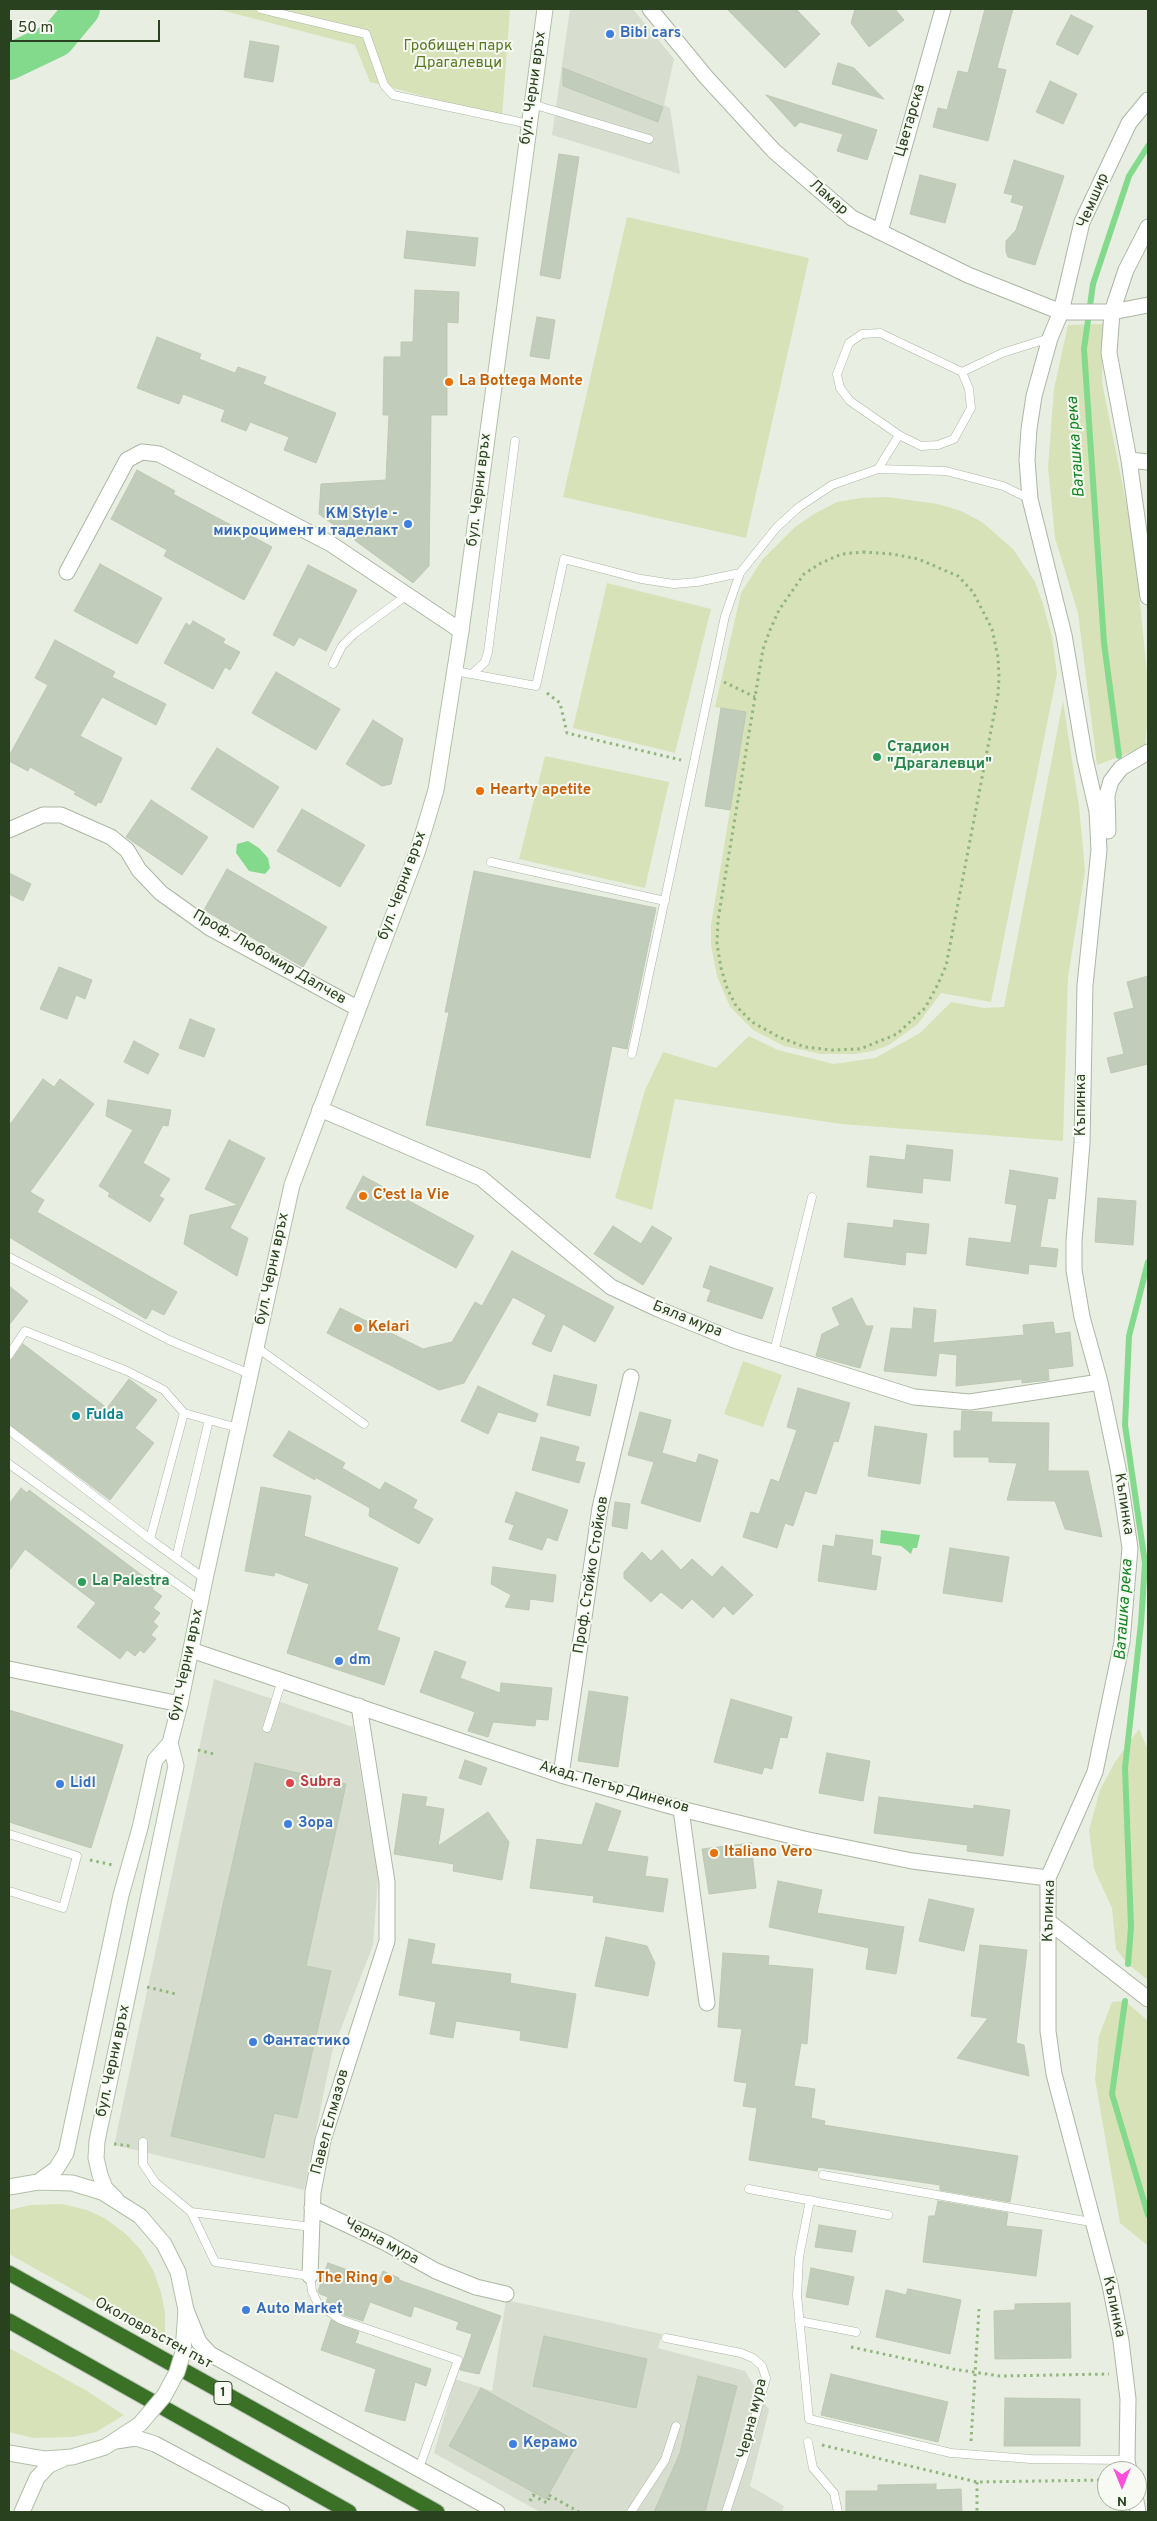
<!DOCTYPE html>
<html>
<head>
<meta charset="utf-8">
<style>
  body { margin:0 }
  #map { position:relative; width:1157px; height:2521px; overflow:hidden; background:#e8eee2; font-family:Overpass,sans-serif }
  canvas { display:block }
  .frame { position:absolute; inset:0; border:10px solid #2a411f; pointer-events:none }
  .north { position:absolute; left:1097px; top:2461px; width:50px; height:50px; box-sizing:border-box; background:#f7faf3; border:1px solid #a5b09e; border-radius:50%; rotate:180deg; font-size:14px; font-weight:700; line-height:20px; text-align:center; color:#2a411f }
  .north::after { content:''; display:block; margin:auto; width:18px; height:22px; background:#ff4fdb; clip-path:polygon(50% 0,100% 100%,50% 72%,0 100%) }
  .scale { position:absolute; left:10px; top:20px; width:150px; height:22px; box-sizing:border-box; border:2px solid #2a411f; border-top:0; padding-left:6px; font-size:15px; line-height:18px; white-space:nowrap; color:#2a411f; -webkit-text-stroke:4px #f7faf3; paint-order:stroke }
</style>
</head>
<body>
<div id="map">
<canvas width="1157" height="2521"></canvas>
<div class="frame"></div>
<div class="north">N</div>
<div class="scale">50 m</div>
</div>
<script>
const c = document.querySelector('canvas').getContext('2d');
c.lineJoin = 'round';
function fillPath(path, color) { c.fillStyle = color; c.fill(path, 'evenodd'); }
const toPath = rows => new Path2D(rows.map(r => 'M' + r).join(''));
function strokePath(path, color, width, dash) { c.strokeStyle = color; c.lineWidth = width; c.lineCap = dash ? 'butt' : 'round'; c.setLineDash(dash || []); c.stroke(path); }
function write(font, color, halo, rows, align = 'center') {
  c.font = font + ' Overpass,sans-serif'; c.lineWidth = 4; c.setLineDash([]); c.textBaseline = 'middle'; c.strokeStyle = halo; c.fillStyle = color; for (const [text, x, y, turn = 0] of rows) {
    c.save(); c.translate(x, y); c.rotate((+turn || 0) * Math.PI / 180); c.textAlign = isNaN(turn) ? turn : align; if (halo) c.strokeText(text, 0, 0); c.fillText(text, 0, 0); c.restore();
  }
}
fillPath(toPath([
  [570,9,633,9,674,59,664,105,670,108,680,174,552,135],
  [214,1679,353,1727,378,1878,373,1945,332,2052,304,2190,114,2145],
  [506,2300,662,2334,658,2348,745,2371,769,2410,750,2486,784,2506,782,2512,540,2512,434,2453,455,2379,492,2391]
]), '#d7ded0');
fillPath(toPath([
  [217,9,510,9,502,117,370,82,355,45],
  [627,217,809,258,746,538,563,497],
  [1103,324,1102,382,1134,542,1148,684,1148,712,1145,747,1097,765,1078,613,1055,538,1048,467,1054,389,1068,325],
  [887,497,938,504,961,511,982,522,1013,549,1035,582,1043,604,1052,637,1057,674,991,1002,941,993,918,1024,889,1045,873,1051,855,1054,821,1054,784,1046,753,1030,730,1007,717,976,711,945,711,925,730,810,705,806,721,708,715,707,741,593,762,560,795,527,814,514,837,502,861,498],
  [607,583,711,609,675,753,573,728],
  [1063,701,1079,806,1085,871,1068,977,1063,1141,841,1124,675,1099,652,1210,615,1198,645,1090,663,1052,716,1068,749,1036,778,1050,834,1064,875,1058,920,1033,951,1002,984,1008,1004,1007],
  [545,756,669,782,645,888,519,859],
  [743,1361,782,1375,763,1427,724,1414],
  [1139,1729,1148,1750,1148,1980,1128,1964,1116,1949,1112,1908,1094,1869,1089,1830,1100,1790,1115,1762],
  [1125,2001,1148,2021,1147,2245,1120,2223,1095,2079,1099,2036,1112,2002],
  [62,2204,87,2210,106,2219,126,2234,141,2250,154,2272,161,2292,165,2313,165,2341,9,2254,9,2210,31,2205],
  [9,2348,87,2391,124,2415,96,2432,73,2437,33,2438,9,2432]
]), '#d8e2b8');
fillPath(toPath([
  [248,841,259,848,268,858,270,868,265,874,249,871,236,853,237,844],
  [881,1530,920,1535,917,1548,913,1548,911,1554,901,1546,880,1543]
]), '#83da8d');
strokePath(toPath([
  [1119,756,1104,643,1084,349,1093,284,1129,176,1148,146],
  [1128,1964,1131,1927,1125,1768,1141,1623,1145,1563,1125,1425,1129,1336,1148,1262],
  [1125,2001,1112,2094,1148,2215]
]), '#83da8d', 6);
strokePath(toPath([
  [9,62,57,39,82,9]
]), '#83da8d', 36);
const building = toPath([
  [727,9,796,9,820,34,785,68,727,9],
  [855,9,895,9,904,20,869,47,851,23,855,9],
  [985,9,1013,9,997,68,1006,70,988,141,933,127,938,108,947,110,958,71,968,73,985,9],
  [1071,15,1093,26,1078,55,1056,44,1071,15],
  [250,41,279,46,273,82,244,77,250,41],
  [838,63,854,68,884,99,832,84,838,63],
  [563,68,663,107,658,122,563,86,563,68],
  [1050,81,1077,94,1063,124,1036,112,1050,81],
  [766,95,877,130,867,160,837,151,843,134,800,122,795,127,766,95],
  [559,154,579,157,560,279,540,275,559,154],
  [1014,160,1064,176,1035,265,1008,257,1006,252,1006,241,1016,230,1024,206,1011,202,1013,195,1004,193,1014,160],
  [920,175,956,184,945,223,910,214,920,175],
  [407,231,478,238,475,266,404,258,407,231],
  [415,290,459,292,458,323,447,322,447,415,431,415,429,566,413,583,319,514,321,484,386,480,389,415,383,415,384,357,401,357,401,342,413,342,415,290],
  [537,317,555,320,549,359,530,356,537,317],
  [157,337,201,354,199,359,235,373,238,367,266,377,263,384,336,413,316,463,284,450,289,437,250,422,246,431,221,421,225,410,183,394,179,404,137,388,157,337],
  [137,470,175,491,173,494,272,547,244,600,164,556,167,550,111,519,137,470],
  [100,564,162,598,137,644,74,611,100,564],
  [308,565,357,590,326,651,299,637,294,646,273,635,308,565],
  [193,621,225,639,223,643,240,652,230,670,225,667,213,689,164,663,186,623,190,626,193,621],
  [55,640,115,672,112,677,166,704,156,725,102,697,80,736,122,758,101,803,98,802,96,806,74,794,76,792,30,767,28,771,9,761,9,756,48,685,35,678,55,640],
  [276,672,340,709,316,750,252,713,276,672],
  [721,708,746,712,730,810,705,806,721,708],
  [373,720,403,739,391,784,382,786,346,764,373,720],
  [217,748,279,787,253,828,191,789,217,748],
  [151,800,208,837,182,875,126,837,151,800],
  [302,809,365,845,340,887,277,851,302,809],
  [227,869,327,927,303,967,204,910,227,869],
  [474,871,656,908,627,1049,612,1046,590,1158,426,1125,449,1012,445,1012,474,871],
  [9,873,31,884,23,901,9,894,9,873],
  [59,967,92,980,85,999,76,995,67,1019,40,1009,59,967],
  [1148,976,1148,1064,1111,1073,1107,1058,1124,1054,1114,1013,1134,1008,1127,982,1148,976],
  [190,1019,215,1029,204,1057,179,1048,190,1019],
  [134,1041,159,1054,148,1074,124,1062,134,1041],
  [43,1079,54,1087,60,1079,94,1104,30,1192,44,1200,37,1212,177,1292,164,1315,152,1309,146,1319,9,1237,9,1126,43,1079],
  [108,1100,171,1110,168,1126,163,1125,143,1163,170,1179,159,1196,164,1199,150,1222,108,1196,110,1193,99,1186,133,1130,106,1116,108,1100],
  [229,1140,265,1158,230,1228,248,1238,237,1276,184,1244,190,1215,238,1205,205,1189,229,1140],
  [907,1145,953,1150,950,1181,923,1178,922,1193,867,1187,870,1156,905,1160,907,1145],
  [1010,1170,1058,1178,1055,1199,1048,1198,1040,1247,1058,1249,1056,1267,1029,1264,1028,1274,966,1265,969,1238,1011,1243,1017,1205,1005,1203,1010,1170],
  [363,1176,474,1236,456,1268,346,1208,363,1176],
  [1098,1198,1136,1201,1133,1245,1095,1242,1098,1198],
  [894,1220,929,1224,926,1254,906,1252,905,1265,844,1257,848,1223,893,1228,894,1220],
  [613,1226,641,1244,652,1226,672,1238,643,1285,594,1254,613,1226],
  [512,1251,614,1307,595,1342,563,1324,551,1352,532,1344,546,1315,513,1297,464,1383,439,1390,327,1333,340,1308,423,1349,452,1342,475,1302,482,1306,512,1251],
  [710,1266,773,1288,762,1319,707,1301,711,1290,703,1287,710,1266],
  [9,1286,28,1301,9,1325,9,1286],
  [852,1298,866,1326,873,1326,860,1368,816,1356,822,1334,840,1325,832,1308,852,1298],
  [914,1308,936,1310,933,1343,1024,1335,1023,1325,1053,1322,1055,1334,1070,1332,1073,1366,1048,1369,1049,1380,1022,1383,1022,1379,956,1386,957,1355,939,1353,936,1376,884,1371,891,1328,912,1329,914,1308],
  [23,1344,107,1408,129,1379,157,1400,135,1428,154,1443,110,1500,9,1424,9,1361,13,1358,23,1344],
  [554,1375,597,1385,590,1416,547,1405,554,1375],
  [478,1386,538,1414,535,1422,498,1412,488,1434,461,1421,478,1386],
  [798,1388,850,1403,838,1442,834,1441,816,1494,805,1491,793,1526,785,1523,777,1548,743,1537,751,1512,759,1514,771,1479,779,1482,797,1430,787,1427,798,1388],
  [962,1411,992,1412,991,1422,1049,1423,1048,1471,1088,1471,1102,1537,1065,1529,1055,1501,1007,1500,1017,1463,989,1462,989,1457,954,1457,954,1431,961,1431,962,1411],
  [640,1412,671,1420,662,1453,696,1463,699,1454,718,1460,700,1522,641,1503,654,1462,628,1455,640,1412],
  [875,1426,927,1434,920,1484,868,1476,875,1426],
  [289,1431,345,1463,342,1468,380,1490,385,1482,417,1500,413,1508,433,1519,419,1544,369,1516,370,1508,315,1477,315,1480,273,1456,289,1431],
  [541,1437,579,1447,575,1461,585,1463,579,1483,532,1470,541,1437],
  [261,1487,311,1496,304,1536,398,1568,377,1630,400,1638,384,1685,287,1653,309,1584,275,1572,274,1576,245,1571,261,1487],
  [21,1488,27,1493,29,1490,155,1585,152,1589,162,1596,153,1608,160,1613,153,1622,158,1626,151,1635,156,1639,144,1653,140,1650,135,1656,127,1650,120,1659,77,1627,96,1603,25,1549,9,1571,9,1504,21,1488],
  [516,1492,568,1510,557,1541,547,1537,542,1550,509,1539,514,1525,505,1522,516,1492],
  [615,1502,630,1504,627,1529,612,1526,615,1502],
  [836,1535,873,1540,871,1555,881,1557,876,1590,818,1581,823,1545,834,1547,836,1535],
  [950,1548,1009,1557,1002,1602,943,1593,950,1548],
  [662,1550,681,1570,692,1559,712,1577,722,1566,753,1595,733,1615,724,1606,713,1618,692,1599,682,1609,661,1592,651,1602,624,1578,624,1572,642,1552,651,1561,662,1550],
  [493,1567,556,1575,553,1602,530,1599,529,1610,505,1607,511,1595,491,1584,493,1567],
  [435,1651,466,1662,460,1678,500,1693,501,1683,552,1688,548,1720,536,1719,535,1726,493,1722,488,1737,468,1731,475,1712,420,1692,435,1651],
  [589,1691,628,1697,618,1767,578,1761,589,1691],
  [731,1699,792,1717,787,1738,780,1737,772,1769,764,1767,762,1774,714,1762,731,1699],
  [9,1710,123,1745,91,1848,9,1822,9,1710],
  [827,1753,870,1761,863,1801,819,1793,827,1753],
  [465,1760,487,1768,481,1785,459,1778,465,1760],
  [255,1763,346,1784,306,1966,331,1971,297,2118,274,2113,264,2158,171,2136,255,1763],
  [403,1794,427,1797,425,1806,444,1809,438,1846,488,1812,509,1842,502,1880,453,1871,454,1864,394,1854,403,1794],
  [879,1797,974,1809,974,1805,1010,1810,1003,1856,967,1851,968,1845,874,1833,879,1797],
  [596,1803,621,1811,607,1851,648,1857,645,1876,668,1879,663,1912,593,1902,594,1896,530,1888,537,1839,582,1845,596,1803],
  [751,1843,756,1888,709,1894,702,1849,751,1843],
  [778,1881,822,1890,817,1913,904,1927,896,1974,866,1969,869,1948,769,1927,778,1881],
  [929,1899,974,1909,964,1951,919,1941,929,1899],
  [606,1937,647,1946,655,1963,648,1996,595,1986,606,1937],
  [409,1939,435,1944,431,1964,511,1974,510,1983,576,1994,567,2048,520,2040,521,2031,456,2021,453,2038,430,2034,436,2002,399,1995,409,1939],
  [980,1945,1027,1950,1016,2043,1024,2045,1029,2076,957,2058,988,2018,971,2016,980,1945],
  [723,1953,769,1956,768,1965,813,1969,807,2044,801,2043,794,2086,815,2089,811,2118,825,2121,824,2125,1018,2156,1010,2202,940,2190,940,2185,818,2167,817,2171,749,2160,757,2108,743,2106,747,2083,734,2081,742,2029,718,2027,723,1953],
  [938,2201,1008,2213,1006,2226,1042,2230,1036,2276,923,2262,929,2216,935,2216,938,2201],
  [819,2225,856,2231,852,2252,815,2247,819,2225],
  [328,2263,379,2281,383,2271,399,2278,399,2280,501,2316,479,2374,460,2370,472,2334,456,2329,459,2322,414,2306,411,2317,370,2302,363,2321,344,2315,326,2303,328,2297,320,2294,318,2291,328,2263],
  [811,2268,854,2277,848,2305,806,2297,811,2268],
  [908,2289,961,2300,950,2354,876,2337,886,2290,906,2295,908,2289],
  [1070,2303,1071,2358,995,2359,994,2311,1015,2310,1015,2304,1070,2303],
  [331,2320,359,2332,355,2343,431,2369,426,2386,415,2382,405,2421,365,2411,376,2369,321,2350,331,2320],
  [544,2336,647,2359,636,2408,533,2386,544,2336],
  [831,2374,948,2402,938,2442,821,2415,831,2374],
  [698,2376,737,2386,705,2512,654,2512,680,2453,698,2376],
  [481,2388,578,2442,546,2499,449,2446,481,2388],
  [1005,2398,1080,2399,1080,2446,1004,2446,1005,2398],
  [936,2484,936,2490,961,2489,962,2512,846,2512,846,2491,878,2491,878,2485,936,2484]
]);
fillPath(building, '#c2ccba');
strokePath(building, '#bdc8b3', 1);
const lane = toPath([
  [261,9,366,34,384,85,393,95,529,124],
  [532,104,649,139],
  [880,333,962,372,969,389,971,408,954,439,938,445,921,446,899,435,850,401,840,388,837,374,849,343,862,334,880,333],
  [962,372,1002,353,1050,338],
  [878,469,899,435],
  [333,664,342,646,354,634,407,595],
  [455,671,536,686,564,559,641,579,674,584,697,582,740,573,777,527,799,507,832,485,878,469,946,471,1003,486,1030,499],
  [472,674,485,662,488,652,515,441],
  [491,862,665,901],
  [632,1054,725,616,740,573],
  [9,1257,169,1340,250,1374],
  [256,1347,364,1424],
  [774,1352,812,1197],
  [9,1355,25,1331,127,1371,164,1390,184,1413],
  [9,1430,150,1539],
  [9,1464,201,1601],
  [176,1558,209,1420],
  [205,1579,150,1539,184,1413,238,1428],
  [267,1728,282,1680],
  [9,1834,77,1856,63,1908,9,1891],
  [143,2142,143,2164,155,2182,191,2212,312,2227],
  [823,2175,1091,2222],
  [749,2189,888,2215],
  [810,2200,799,2257,797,2295,809,2419,951,2453,1031,2459,1127,2460],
  [191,2212,215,2262,310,2276,312,2291,318,2304,341,2320,458,2360,419,2468],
  [799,2321,856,2332],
  [666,2338,741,2353,753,2358,762,2366,766,2378,745,2454,726,2512],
  [808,2442,813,2468,834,2493,838,2512],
  [631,2512,665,2460,676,2426]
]);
const street = toPath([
  [650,9,706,77,774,151,852,218,968,275,1061,312,1112,312,1148,305],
  [1148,227,1126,270,1112,312,1109,353,1129,460,1148,597],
  [880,232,943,9],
  [1129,460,1148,462],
  [67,572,127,460,142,452,159,454,331,544,461,631],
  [9,830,43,815,61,815,111,837,127,850,139,870,161,893,210,928,357,1008],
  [1108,831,1107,795,1111,781,1121,768,1148,752],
  [320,1109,481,1178,611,1287,658,1309,734,1340,914,1397,970,1402,1100,1382],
  [191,1650,561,1775,681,1809,804,1839,912,1861,1048,1878],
  [9,1669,180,1704],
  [561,1775,600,1508,631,1377],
  [681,1809,707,2003],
  [1049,1922,1148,1999],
  [312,2208,386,2243,436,2271,476,2287,506,2294],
  [310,2276,313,2192,323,2140,387,1941,387,1882,359,1706],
  [186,2310,199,2342,210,2354,497,2512],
  [116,2441,136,2438,155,2444,282,2512],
  [1129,2471,1127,2460,1128,2399,1121,2341,1110,2285,1054,2074,1048,2031,1048,1878,1095,1772,1122,1642,1130,1548,1118,1468,1100,1382,1082,1317,1074,1270,1074,1241,1082,1143,1085,985,1099,850,1097,811,1085,759,1064,635,1030,499,1027,460,1029,429,1034,396,1050,338,1061,312,1082,222,1129,123,1148,100],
  [1136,2501,1138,2512]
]);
const secondary = toPath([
  [38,2182,56,2169,66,2153,121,1895,140,1828,155,1760,170,1743,180,1704,205,1579,292,1185,418,850,436,790,461,631,545,9],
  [9,2187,38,2182,72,2183,102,2192,140,2216,164,2244,178,2272,186,2310,183,2352],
  [116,2199,105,2188,100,2175,96,2158,97,2141,176,1766,170,1743],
  [9,2453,44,2459,72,2457,105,2447,140,2424],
  [22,2512,37,2478,49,2465,63,2459]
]);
const highway = toPath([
  [9,2273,437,2512],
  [9,2321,349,2512]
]);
strokePath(lane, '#abb7a4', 9);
strokePath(street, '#abb7a4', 17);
strokePath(secondary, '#b0c1a5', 17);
strokePath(highway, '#c3cac0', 17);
strokePath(toPath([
  [863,552,892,554,918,559,958,576,973,592,992,629,998,657,999,677,998,694,946,966,937,986,925,1008,897,1034,860,1049,832,1050,805,1047,779,1037,752,1022,736,1006,727,988,721,968,717,944,718,920,763,649,770,630,779,610,804,574,821,563,842,554,863,552],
  [724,682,755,697],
  [547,693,560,703,567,733,681,760],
  [198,1750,214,1754],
  [90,1860,113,1865],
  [147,1987,176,1994],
  [114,2144,130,2146],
  [851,2347,953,2369,1000,2376,1109,2374],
  [971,2441,979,2309],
  [822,2445,977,2482,1107,2480],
  [977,2482,977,2512],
  [549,2495,579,2512],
  [530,2501,533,2495,547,2503,550,2496]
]), '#92b57e', 3, [2.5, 4]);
strokePath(lane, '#fff', 8);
strokePath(street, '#fff', 15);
strokePath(secondary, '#fff', 15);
strokePath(highway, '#3a7127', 15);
const secondaryBridge = toPath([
  [140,2424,164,2396,177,2372,183,2352]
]);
strokePath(secondaryBridge, '#b0c1a5', 17, []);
strokePath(secondaryBridge, '#fff', 15);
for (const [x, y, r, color] of [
  [610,34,5,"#3f7fe0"],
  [449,382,5,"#e8710a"],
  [408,524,5,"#3f7fe0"],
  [877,757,5,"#2e9e5b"],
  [480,791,5,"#e8710a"],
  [363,1196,5,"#e8710a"],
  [358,1328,5,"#e8710a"],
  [76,1416,5,"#0f9aa8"],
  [82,1582,5,"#2e9e5b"],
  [339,1661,5,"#3f7fe0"],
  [290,1783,5,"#e0444e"],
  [60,1784,5,"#3f7fe0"],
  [288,1824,5,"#3f7fe0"],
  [714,1853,5,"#e8710a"],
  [253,2042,5,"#3f7fe0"],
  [388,2279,5,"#e8710a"],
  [246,2310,5,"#3f7fe0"],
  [513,2444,5,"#3f7fe0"]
]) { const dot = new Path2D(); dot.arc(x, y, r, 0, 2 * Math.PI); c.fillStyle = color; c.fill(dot); strokePath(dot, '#f7faf3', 2); }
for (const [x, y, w] of [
  [223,2393,18]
]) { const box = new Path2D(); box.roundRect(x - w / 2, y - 11.5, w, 23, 4); c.fillStyle = '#f7faf3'; c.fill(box); strokePath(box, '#2a411f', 1); }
write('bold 14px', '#2a411f', null, [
  ["1",223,2393]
]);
write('bold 15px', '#366cbe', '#f7faf3', [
  ["Bibi cars",620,34],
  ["KM Style -",398,515,"right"],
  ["микроцимент и таделакт",398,532,"right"],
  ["dm",349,1661],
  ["Lidl",70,1784],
  ["Зора",298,1824],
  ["Фантастико",263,2042],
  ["Auto Market",256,2310],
  ["Керамо",523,2444]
], 'left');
write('15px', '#5b7823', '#f7faf3', [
  ["Гробищен парк",458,47],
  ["Драгалевци",458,64]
]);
write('15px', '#2a411f', '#f7faf3', [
  ["бул. Черни връх",534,88,-82],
  ["Цветарска",911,121,-74],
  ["Ламар",828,198,41],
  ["Чемшир",1094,201,-67],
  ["бул. Черни връх",480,490,-83],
  ["бул. Черни връх",403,886,-70],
  ["Проф. Любомир Далчев",269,958,30],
  ["Къпинка",1082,1105,-90],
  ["бул. Черни връх",273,1269,-78],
  ["Бяла мура",687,1320,22],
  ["Къпинка",1123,1504,81],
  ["Проф. Стойко Стойков",592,1575,-81],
  ["бул. Черни връх",187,1665,-78],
  ["Акад. Петър Динеков",614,1788,16],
  ["Къпинка",1050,1911,-88],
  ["бул. Черни връх",114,2061,-78],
  ["Павел Елмазов",331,2122,-75],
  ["Черна мура",381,2242,28],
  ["Къпинка",1113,2307,78],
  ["Околовръстен път",153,2334,29],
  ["Черна мура",753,2419,-76]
]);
write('bold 15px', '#c56008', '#f7faf3', [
  ["La Bottega Monte",459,382],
  ["Hearty apetite",490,791],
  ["C’est la Vie",373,1196],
  ["Kelari",368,1328],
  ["Italiano Vero",724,1853],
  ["The Ring",378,2279,"right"]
], 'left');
write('bold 15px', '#27864d', '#f7faf3', [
  ["Стадион",887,748],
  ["\"Драгалевци\"",887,765],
  ["La Palestra",92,1582]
], 'left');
write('bold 15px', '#0d838f', '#f7faf3', [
  ["Fulda",86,1416]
], 'left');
write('bold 15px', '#be3a42', '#f7faf3', [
  ["Subra",300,1783]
], 'left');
write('italic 16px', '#128520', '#f7faf3', [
  ["Ваташка река",1077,447,-94],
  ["Ваташка река",1125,1610,-86]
]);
</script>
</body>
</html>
